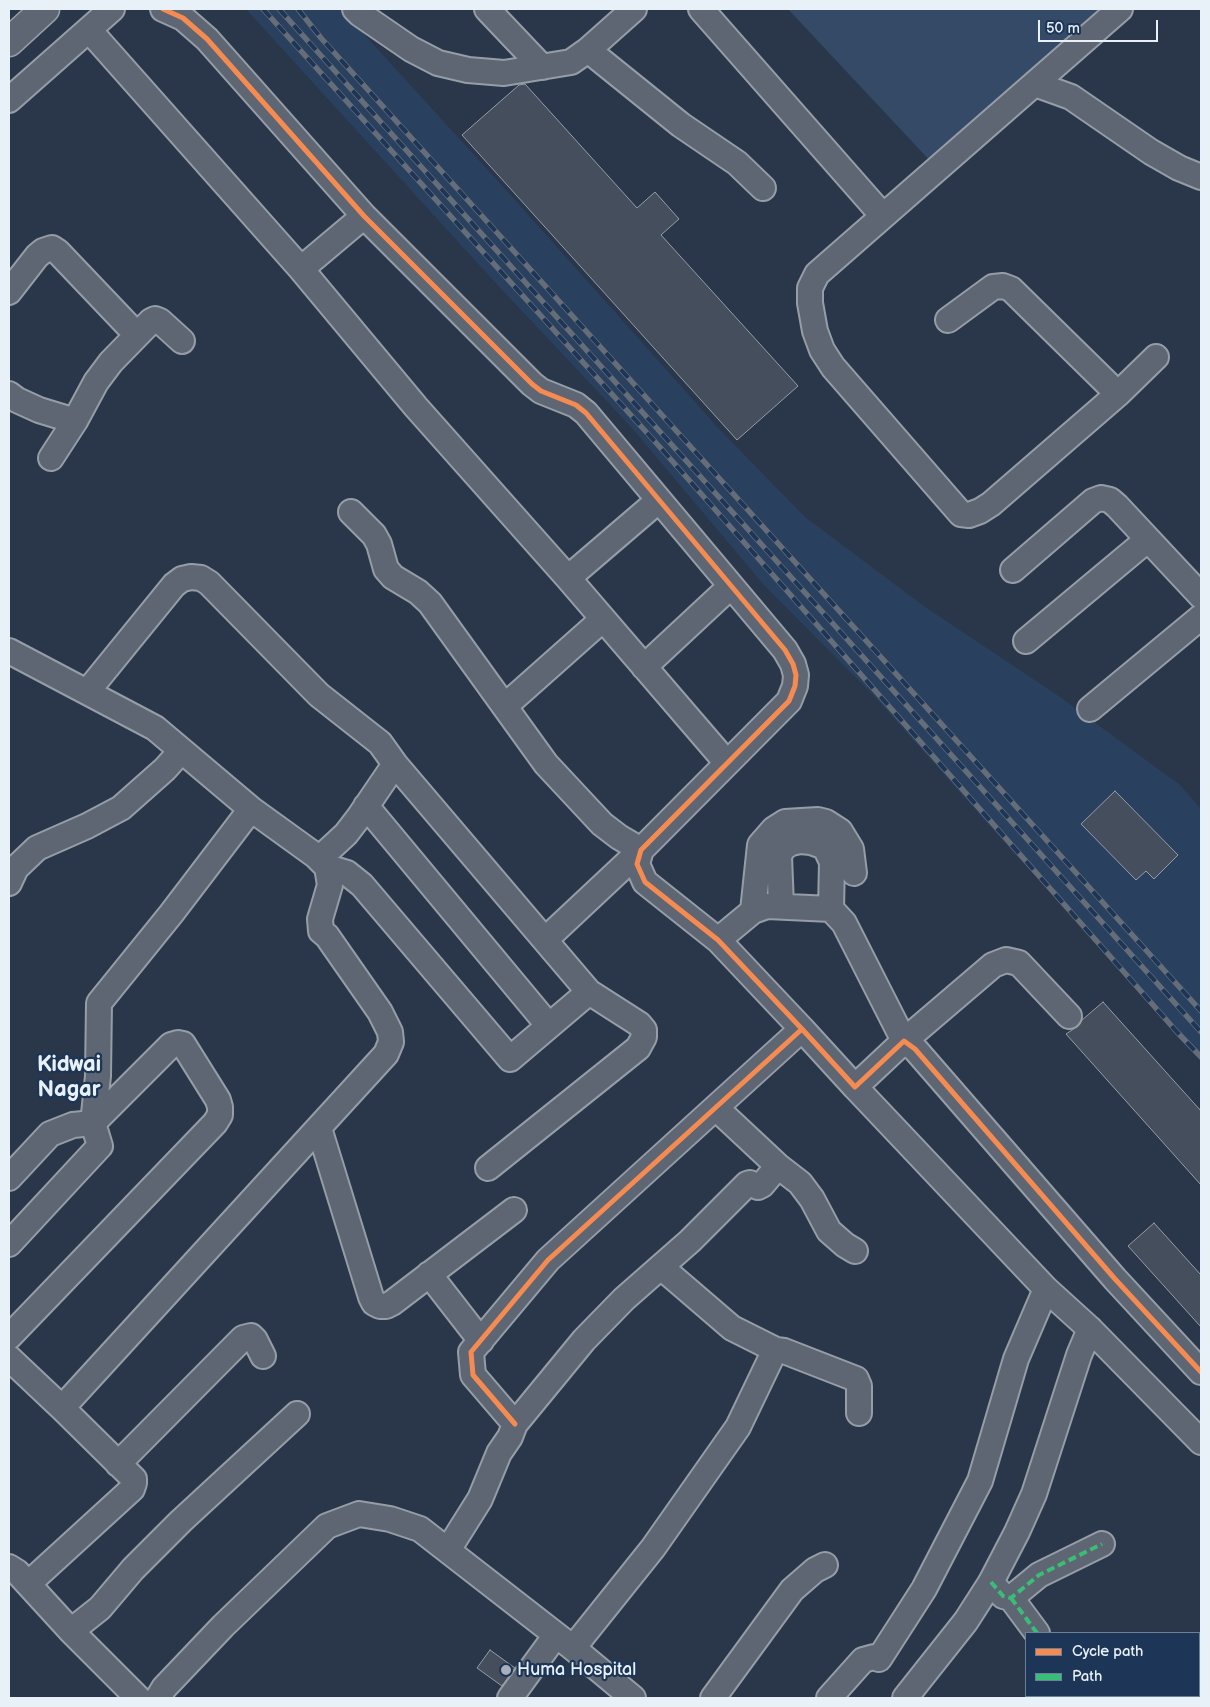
<!DOCTYPE html>
<html>
<head>
<meta charset="utf-8">
<style>
  body { margin:0 }
  #map { position:relative; width:1210px; height:1707px; overflow:hidden; background:#2a374a; font-family:"Balsamiq Sans",sans-serif }
  canvas { display:block }
  .frame { position:absolute; inset:0; border:10px solid #e8f1f8; pointer-events:none }
  .legend { position:absolute; left:1025px; top:1632px; width:175px; height:65px; box-sizing:border-box; background:#1d3557; border:1px solid #6e8097; margin:0; padding:6px 9px; list-style:none; font-size:15px; color:#e8f1f8 }
  .legend li { display:flex; align-items:center; gap:10px; height:25px }
  .legend b { width:25px; border:1px solid #6e8097 }
  .scale { position:absolute; left:1038px; top:20px; width:120px; height:22px; box-sizing:border-box; border:2px solid #e8f1f8; border-top:0; padding-left:6px; font-size:15px; line-height:18px; white-space:nowrap; color:#e8f1f8; -webkit-text-stroke:4px #1d3557; paint-order:stroke }
</style>
</head>
<body>
<div id="map">
<canvas width="1210" height="1707"></canvas>
<div class="frame"></div>
<ul class="legend">
<li><b style="height:6px;background:#f68b52"></b>Cycle path</li>
<li><b style="height:6px;background:#3abd76"></b>Path</li>
</ul>
<div class="scale">50 m</div>
</div>
<script>
const c = document.querySelector('canvas').getContext('2d');
c.lineJoin = 'round';
function fillPath(path, color) { c.fillStyle = color; c.fill(path, 'evenodd'); }
const toPath = rows => new Path2D(rows.map(r => 'M' + r).join(''));
function strokePath(path, color, width, dash) { c.strokeStyle = color; c.lineWidth = width; c.lineCap = dash ? 'butt' : 'round'; c.setLineDash(dash || []); c.stroke(path); }
function write(font, color, halo, rows, align = 'center') {
  c.font = font + ' "Balsamiq Sans",sans-serif'; c.lineWidth = 4.5; c.setLineDash([]); c.textBaseline = 'middle'; c.strokeStyle = halo; c.fillStyle = color; for (const [text, x, y, turn = 0] of rows) {
    c.save(); c.translate(x, y); c.rotate((+turn || 0) * Math.PI / 180); c.textAlign = isNaN(turn) ? turn : align; if (halo) c.strokeText(text, 0, 0); c.fillText(text, 0, 0); c.restore();
  }
}
fillPath(toPath([
  [246,9,341,9,506,190,720,430,805,517,925,607,1060,697,1180,785,1201,809,1201,1059,1152,1001,1014,853,874,696,763,584,632,428,491,278]
]), '#2a405f');
fillPath(toPath([
  [788,9,1105,9,933,164]
]), '#354a67');
const building = toPath([
  [525,84,637,208,655,192,679,219,661,235,798,386,737,440,462,135,519,85,525,84],
  [1115,791,1178,855,1154,879,1146,871,1136,880,1081,824,1115,791],
  [1103,1002,1201,1111,1201,1185,1066,1034,1078,1026,1082,1020,1103,1002],
  [1154,1223,1201,1275,1201,1327,1128,1246,1154,1223],
  [490,1650,515,1668,502,1686,477,1668,490,1650]
]);
fillPath(building, '#444e5c');
strokePath(building, '#959da7', 1);
const minor = toPath([
  [163,9,183,18,207,39,364,216,532,384,541,391,576,405,586,413,785,650,793,664,796,675,795,686,789,701,641,850,637,864,645,882,718,940,802,1029],
  [355,9,360,14,411,49,438,63,468,70,504,73,571,62,588,50,634,9],
  [487,9,542,67],
  [701,9,883,216],
  [1120,9,817,274,810,288,810,303,815,331,822,350,833,367,961,514,969,515,980,511,991,504,1118,394,1156,357],
  [89,30,301,269,416,407,568,578,727,763],
  [588,50,681,125,737,163,763,188],
  [1035,84,1071,97,1151,152,1179,168,1201,177],
  [9,100,112,9],
  [301,269,364,216],
  [9,292,37,256,43,251,52,248,58,252,137,335],
  [948,320,993,287,1003,286,1011,289,1118,394],
  [9,394,17,400,39,410,75,421],
  [51,458,75,421,96,382,111,362,151,321,155,319,160,321,182,341],
  [351,512,374,535,379,544,386,569,393,577,418,592,430,603,546,764,602,824,619,837,641,850,545,940],
  [1013,570,1093,501,1101,498,1110,500,1117,506,1201,596],
  [568,578,659,500],
  [1026,641,1147,540],
  [9,651,155,728,251,809,171,914,99,1003,98,1076,93,1123,73,1125,50,1134,9,1178],
  [644,667,731,586],
  [87,692,174,585,182,579,191,577,201,578,209,583,319,695,380,743,395,764],
  [505,706,603,619],
  [1090,709,1201,617],
  [366,806,549,1026],
  [319,859,346,834,359,817,395,764,589,992,510,1059,362,885,347,873,327,867],
  [9,883,16,868,37,848,87,826,121,808,165,769,181,751],
  [781,906,779,856,783,848,791,843,800,841,811,842,825,847,832,862,831,909],
  [753,911,760,845,774,829,785,822,818,820,826,822,840,831,851,849,854,873],
  [718,940,753,911,767,906,831,909,844,923,904,1041,993,965,1006,960,1019,963,1069,1016],
  [855,1087,1046,1289,1090,1329,1201,1442],
  [716,1108,778,1166,800,1183,812,1199,829,1231,845,1245,855,1251],
  [319,1128,371,1297,374,1303,380,1306,386,1306,392,1303,514,1210],
  [488,1168,638,1048,644,1037,644,1030,639,1024,589,992],
  [9,1244,100,1146,93,1123,171,1045,178,1043,183,1044,218,1100,220,1107,220,1115,215,1123,9,1337],
  [661,1267,732,1328,776,1350],
  [429,1274,481,1341],
  [9,1358,62,1408],
  [515,1424,473,1375,471,1352,548,1260,802,1029,855,1087,904,1041,915,1049,1115,1279,1201,1372],
  [118,1464,243,1338,251,1336,255,1340,263,1356],
  [448,1550,480,1499,499,1453,510,1437,515,1424,584,1340,624,1299,690,1241,747,1184,750,1183,758,1187,762,1185,778,1166],
  [9,1567,17,1572,28,1584,71,1631,138,1698],
  [991,1582,1003,1596,1011,1598,1039,1575,1102,1544],
  [28,1584,132,1489,134,1483,134,1479,62,1408,386,1054,391,1042,390,1032,380,1012,327,936,321,931,320,919,330,885,327,867,316,856,251,809],
  [1011,1598,1037,1633],
  [71,1631,100,1608,133,1569,181,1521,297,1414],
  [573,1648,653,1548,738,1427,773,1354,776,1350,784,1351,856,1379,859,1386,859,1413],
  [1199,1664,1201,1662],
  [158,1698,164,1688,223,1626,327,1526,359,1514,390,1519,420,1529,573,1648,633,1698],
  [510,1698,556,1635],
  [713,1698,792,1590,815,1570,825,1565],
  [829,1698,863,1660,874,1657,879,1659,924,1589,980,1481,1016,1359,1046,1289],
  [905,1698,966,1621,991,1582,1017,1532,1034,1494,1079,1355,1090,1329],
  [1152,1698,1155,1696]
]);
const major = toPath([
  [9,42,45,9]
]);
strokePath(minor, '#959da7', 28);
strokePath(major, '#959da7', 31);
strokePath(minor, '#5d6672', 24);
strokePath(major, '#5d6672', 28);
const rail = toPath([
  [263,9,658,445,1177,1032,1201,1057],
  [279,9,1201,1032],
  [298,9,321,38,1201,1011]
]);
strokePath(rail, '#656d78', 5.5);
strokePath(rail, '#1d3557', 4, [11]);
strokePath(toPath([
  [991,1582,1003,1596,1011,1598,1039,1575,1102,1544],
  [1011,1598,1037,1633]
]), '#3abd76', 4, [8, 4]);
strokePath(toPath([
  [163,9,183,18,207,39,364,216,532,384,541,391,576,405,586,413,785,650,793,664,796,675,795,686,789,701,641,850,637,864,645,882,718,940,802,1029],
  [515,1424,473,1375,471,1352,548,1260,802,1029,855,1087,904,1041,915,1049,1115,1279,1201,1372]
]), '#f68b52', 5);
for (const [x, y, r, color] of [
  [506,1670,6,"#a6b0bb"]
]) { const dot = new Path2D(); dot.arc(x, y, r, 0, 2 * Math.PI); c.fillStyle = color; c.fill(dot); strokePath(dot, '#1d3557', 2); }
write('18px', '#e8f1f8', '#1d3557', [
  ["Huma Hospital",517,1670]
], 'left');
write('bold 22px', '#e8f1f8', '#1d3557', [
  ["Kidwai",69,1065],
  ["Nagar",69,1090]
]);
</script>
</body>
</html>
